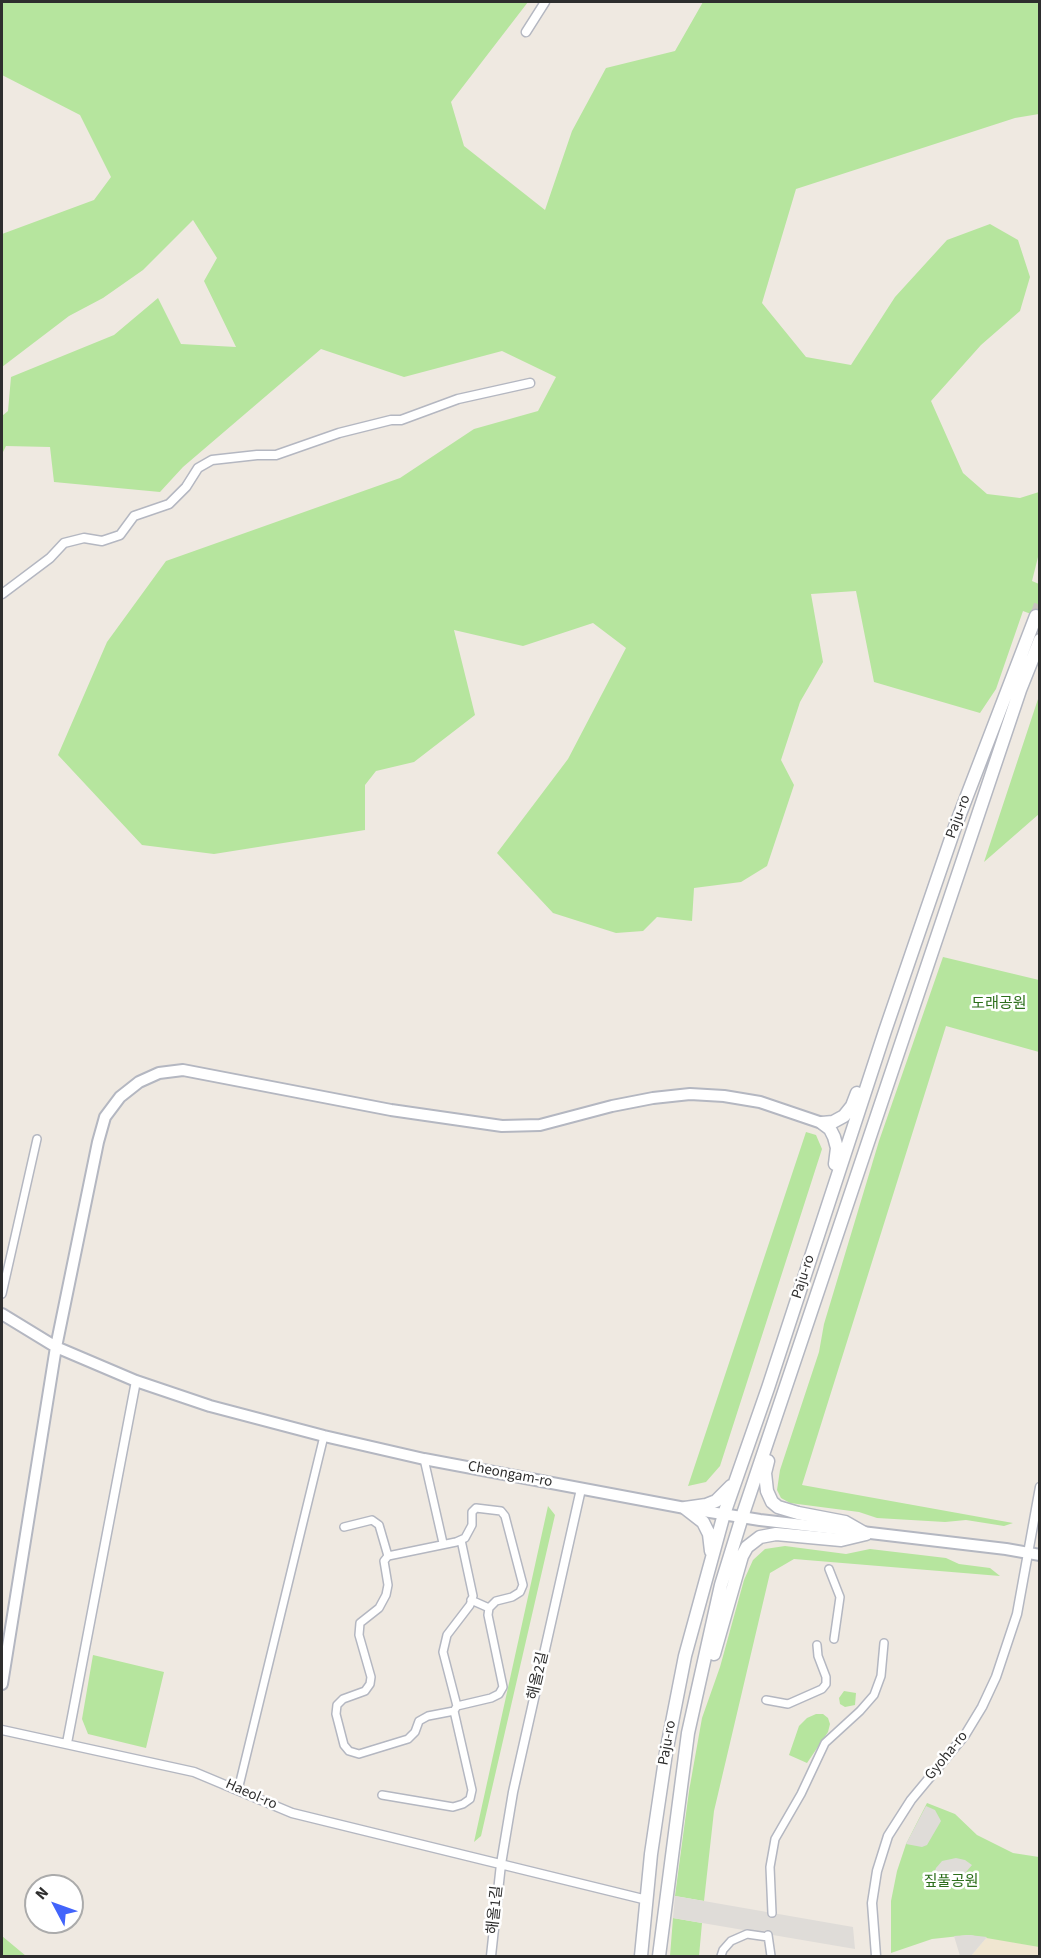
<!DOCTYPE html>
<html>
<head>
<meta charset="utf-8">
<style>
  body { margin:0 }
  #map { position:relative; width:1041px; height:1958px; overflow:hidden; background:#efe9e1; font-family:"Source Sans 3",sans-serif }
  canvas { display:block }
  .frame { position:absolute; inset:0; border:3px solid #2e2e2e; pointer-events:none }
  .north { position:absolute; left:24px; top:1874px; width:60px; height:60px; box-sizing:border-box; background:#fff; border:2px solid #ababab; border-radius:50%; rotate:311deg; font-size:16px; font-weight:700; line-height:24px; text-align:center; color:#2e2e2e }
  .north::after { content:''; display:block; margin:auto; width:21px; height:27px; background:#4264fb; clip-path:polygon(50% 0,100% 100%,50% 72%,0 100%) }
</style>
</head>
<body>
<div id="map">
<canvas width="1041" height="1958"></canvas>
<div class="frame"></div>
<div class="north">N</div>
</div>
<script>
const c = document.querySelector('canvas').getContext('2d');
c.lineJoin = 'round';
function fillPath(path, color) { c.fillStyle = color; c.fill(path, 'evenodd'); }
const toPath = rows => new Path2D(rows.map(r => 'M' + r).join(''));
function strokePath(path, color, width, dash) { c.strokeStyle = color; c.lineWidth = width; c.lineCap = dash ? 'butt' : 'round'; c.setLineDash(dash || []); c.stroke(path); }
function write(font, color, halo, rows, align = 'center') {
  c.font = font + ' "Source Sans 3","Noto Sans KR",sans-serif'; c.lineWidth = 5; c.setLineDash([]); c.textBaseline = 'middle'; c.strokeStyle = halo; c.fillStyle = color; for (const [text, x, y, turn = 0] of rows) {
    c.save(); c.translate(x, y); c.rotate((+turn || 0) * Math.PI / 180); c.textAlign = isNaN(turn) ? turn : align; if (halo) c.strokeText(text, 0, 0); c.fillText(text, 0, 0); c.restore();
  }
}
fillPath(toPath([
  [987,1937,1039,1947,1039,1956,971,1956]
]), '#f0e6d1');
fillPath(toPath([
  [2,2,528,2,451,102,464,146,545,210,572,131,606,68,675,51,703,2,1039,2,1039,114,1015,118,796,189,762,303,806,357,851,365,895,297,947,240,990,224,1018,240,1030,277,1020,311,981,345,931,401,963,473,987,494,1020,498,1039,492,1039,553,1032,581,1039,584,1039,617,1023,611,996,689,980,713,874,682,856,591,811,594,823,662,800,702,781,760,794,785,767,866,741,882,694,888,692,921,657,917,643,931,616,933,553,913,497,853,568,759,626,648,593,623,523,646,454,630,475,715,414,762,376,771,365,785,365,830,214,854,142,845,58,755,107,642,166,561,400,478,474,429,538,411,556,377,502,351,404,377,321,349,183,467,160,492,54,482,50,447,6,446,2,454,2,416,8,411,11,377,114,335,158,298,181,344,236,347,204,281,217,258,193,220,143,270,103,298,69,316,2,367,2,234,94,200,111,177,80,115,2,75],
  [1039,696,1039,814,984,862],
  [943,957,1039,980,1039,1052,946,1026,802,1485,1013,1523,1004,1526,966,1520,945,1522,877,1518,859,1512,790,1503,781,1498,777,1490,780,1470,819,1352,824,1324,879,1141],
  [806,1132,816,1135,822,1149,720,1466,706,1482,688,1486],
  [548,1506,555,1515,481,1836,474,1842],
  [785,1546,846,1554,870,1549,946,1558,959,1564,990,1568,1000,1576,794,1559,770,1573,714,1811,704,1901,675,1896,689,1791,702,1718,720,1667,744,1580,753,1560,765,1549],
  [93,1655,164,1672,146,1748,88,1734,82,1719],
  [844,1691,856,1693,855,1705,845,1707,840,1704,839,1698],
  [816,1714,823,1714,828,1718,830,1724,828,1732,807,1763,789,1755,799,1726,807,1718],
  [927,1803,955,1814,977,1835,1013,1853,1039,1857,1039,1947,969,1935,932,1939,891,1953,891,1901,897,1871,906,1844],
  [673,1918,702,1923,699,1956,670,1956],
  [2,1936,26,1956,2,1956]
]), '#b6e59e');
fillPath(toPath([
  [926,1806,935,1810,941,1821,927,1845,922,1847,906,1844],
  [956,1858,965,1860,972,1865,960,1879,934,1874,936,1868,942,1861],
  [675,1896,853,1927,855,1949,673,1918],
  [969,1935,987,1937,971,1956,960,1956,954,1936]
]), '#dfdcd8');
strokePath(toPath([
  [1036,616,1040,604]
]), '#c8c4bd', 12, [12, 6]);
const pedestrian = toPath([
  [2,1294,37,1139],
  [424,1459,443,1543],
  [344,1527,372,1520,379,1525,388,1556],
  [829,1569,840,1597,834,1639],
  [471,1600,489,1608],
  [766,1700,788,1704,822,1689,826,1684,826,1677,818,1656,817,1645],
  [457,1706,443,1652,447,1635,470,1605,473,1596,461,1540],
  [238,1790,324,1436],
  [382,1795,453,1807,463,1804,470,1799,472,1790,454,1711,457,1706,491,1698,499,1694,503,1687,488,1615,489,1608,496,1601,512,1597,520,1592,523,1585,505,1516,501,1511,476,1508,472,1512,472,1525,465,1538,456,1542,388,1556,384,1561,388,1585,386,1595,379,1608,360,1623,359,1635,371,1677,370,1684,365,1691,343,1699,337,1705,336,1714,344,1745,349,1751,359,1754,408,1739,415,1732,419,1721,428,1716,454,1711],
  [772,1913,770,1867,775,1839,801,1794,825,1743,860,1711,874,1695,881,1676,884,1643],
  [768,1935,771,1956],
  [721,1956,723,1950,731,1941,747,1934,768,1937]
]);
const minor = toPath([
  [526,32,545,2],
  [2,594,50,558,64,543,84,538,102,541,120,535,134,516,169,504,186,487,198,468,212,460,257,455,276,455,339,433,391,420,401,420,458,399,530,383],
  [2,1730,194,1772,292,1813,647,1900],
  [67,1743,136,1381],
  [491,1956,501,1864,513,1792,581,1489],
  [876,1956,872,1903,877,1871,888,1836,911,1800,965,1735,982,1707,996,1677,1017,1614,1040,1487]
]);
const tertiary = toPath([
  [2,1314,56,1347,136,1381,210,1406,324,1436,424,1459,685,1508,760,1520,1006,1549,1040,1555],
  [2,1684,56,1347,98,1142,105,1117,120,1097,139,1082,159,1073,183,1070,391,1110,502,1126,540,1125,612,1106,653,1098,690,1094,724,1096,760,1102,822,1123]
]);
const secondary = toPath([
  [822,1123,833,1122,844,1116,852,1106,857,1093],
  [822,1123,830,1129,834,1137,837,1148,835,1164],
  [768,1461,765,1473,767,1491,772,1502,778,1507,798,1513,845,1522,866,1534],
  [685,1508,706,1505,716,1501,731,1486],
  [685,1508,703,1522,709,1534,711,1551],
  [714,1654,742,1556,747,1547,760,1537,776,1534,841,1540,866,1534],
  [641,1956,651,1854,666,1753,685,1656,724,1514,768,1388,885,1031,955,827,1036,616],
  [659,1956,688,1733,721,1585,742,1517,1020,690,1040,640]
]);
strokePath(pedestrian, '#b4b7c1', 10);
strokePath(minor, '#b4b7c1', 11);
strokePath(tertiary, '#b4b7c1', 14);
strokePath(secondary, '#b4b7c1', 15);
strokePath(pedestrian, '#fff', 7);
strokePath(minor, '#fff', 8);
strokePath(tertiary, '#fff', 10);
strokePath(secondary, '#fff', 12);
write('15px', '#2e2e2e', '#fff', [
  ["Paju-ro",959,817,-70],
  ["Paju-ro",804,1277,-72],
  ["Cheongam-ro",510,1475,11],
  ["해올2길",539,1676,-77],
  ["Paju-ro",668,1743,-80],
  ["Gyoha-ro",947,1756,-51],
  ["Haeol-ro",251,1795,24],
  ["해올1길",496,1910,-84]
]);
write('15px', '#2c6e1b', '#fff', [
  ["도래공원",999,1005],
  ["짚풀공원",951,1883]
]);
</script>
</body>
</html>
